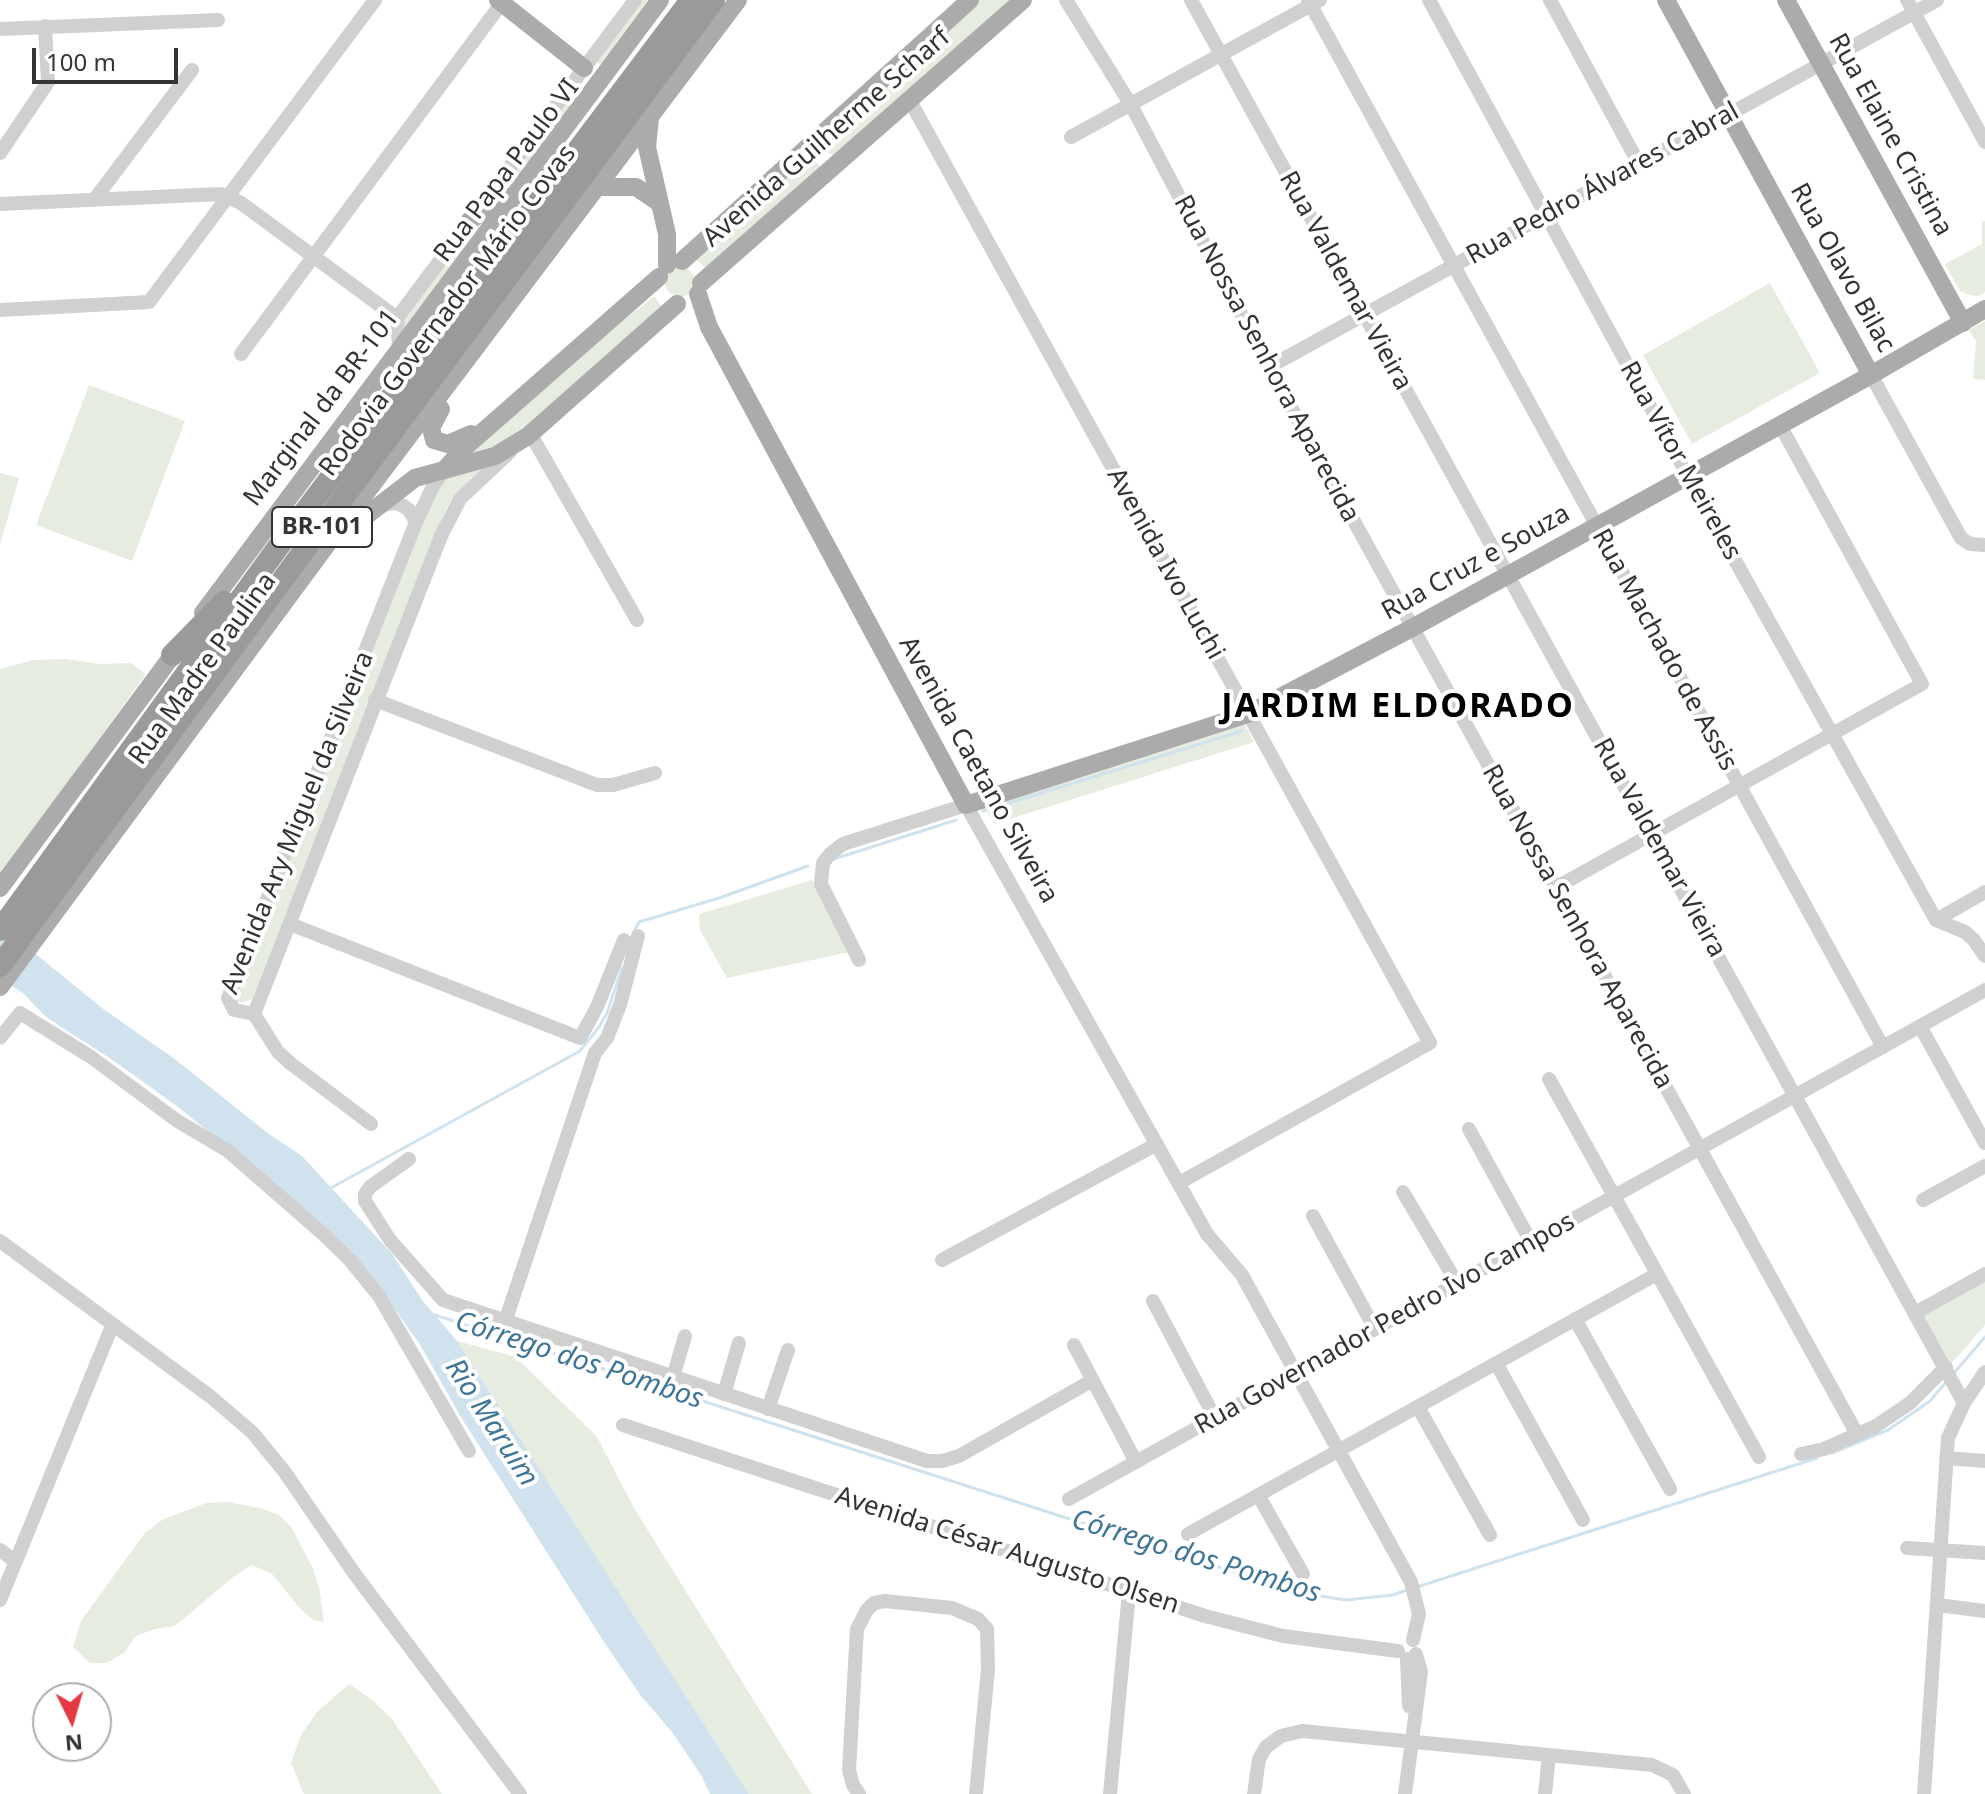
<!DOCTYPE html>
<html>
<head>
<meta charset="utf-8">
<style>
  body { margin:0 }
  #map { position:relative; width:1985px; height:1794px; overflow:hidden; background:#fff; font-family:"Noto Sans",sans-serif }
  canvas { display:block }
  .north { position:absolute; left:32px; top:1682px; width:80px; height:80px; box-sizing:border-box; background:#fff; border:2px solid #adadad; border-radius:50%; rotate:175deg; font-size:22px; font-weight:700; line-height:32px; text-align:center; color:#333 }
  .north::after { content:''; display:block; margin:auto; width:28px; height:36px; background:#e63946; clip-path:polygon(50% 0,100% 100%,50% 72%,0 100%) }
  .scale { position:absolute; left:32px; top:48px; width:146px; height:36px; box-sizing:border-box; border:4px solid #333; border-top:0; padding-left:10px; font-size:24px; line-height:28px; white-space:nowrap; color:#333; -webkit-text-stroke:6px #fff; paint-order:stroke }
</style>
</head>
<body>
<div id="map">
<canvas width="1985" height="1794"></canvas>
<div class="north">N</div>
<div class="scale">100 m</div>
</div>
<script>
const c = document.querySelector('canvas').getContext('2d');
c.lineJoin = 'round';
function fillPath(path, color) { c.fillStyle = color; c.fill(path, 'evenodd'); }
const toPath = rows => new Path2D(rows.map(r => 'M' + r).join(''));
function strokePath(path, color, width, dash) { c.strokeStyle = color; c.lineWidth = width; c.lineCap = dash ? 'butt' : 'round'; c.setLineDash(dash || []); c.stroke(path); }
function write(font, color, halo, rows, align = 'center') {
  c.font = font + ' "Noto Sans",sans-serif'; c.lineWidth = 8; c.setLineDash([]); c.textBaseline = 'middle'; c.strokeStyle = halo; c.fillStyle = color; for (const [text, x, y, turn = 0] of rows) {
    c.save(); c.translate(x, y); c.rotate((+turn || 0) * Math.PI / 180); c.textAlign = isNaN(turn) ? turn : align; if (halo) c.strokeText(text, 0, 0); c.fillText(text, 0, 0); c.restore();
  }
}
fillPath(toPath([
  [638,0,650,0,601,65,594,59],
  [977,0,1018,0,833,155,828,153,824,145,838,130],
  [575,89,578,95,513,184,489,198],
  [811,152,813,159,821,167,705,268,696,259],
  [500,207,401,335,401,317,471,226],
  [1982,221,1985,221,1985,292,1978,296,1969,295,1960,291,1945,264,1982,244],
  '665 282a15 15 0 1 1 30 0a15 15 0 1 1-30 0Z',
  [1770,283,1820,373,1692,444,1643,355],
  [654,296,662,307,524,432,468,462,467,449,542,385],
  [1985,321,1985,380,1973,379,1976,341,1969,330],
  [89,385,185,421,132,561,36,525],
  [487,465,453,497,445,511,252,999,242,1003,234,1000,412,537,446,472],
  [0,473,19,478,0,545],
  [66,659,101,664,131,663,146,674,0,876,0,669,33,660],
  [1242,719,1254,742,994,824,984,806],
  [812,880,850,952,727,978,700,930,699,914],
  [1985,1280,1985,1325,1951,1364,1923,1314],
  [457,1341,516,1357,597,1437,634,1508,812,1794,749,1794],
  [227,1502,261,1508,279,1515,292,1528,313,1569,319,1587,324,1622,313,1620,298,1606,272,1574,252,1565,233,1577,175,1626,155,1629,136,1636,124,1653,106,1663,90,1663,73,1647,81,1621,144,1534,162,1520,206,1503],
  [349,1684,372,1700,392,1719,442,1794,304,1794,291,1763,301,1735,317,1712]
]), '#e6ecdf');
fillPath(toPath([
  [0,925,102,1008,176,1060,269,1134,302,1156,393,1255,422,1300,457,1341,749,1794,710,1794,701,1775,672,1732,641,1696,604,1642,462,1419,419,1343,389,1301,285,1194,178,1107,117,1063,46,1017,24,994,0,978]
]), '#cfe2ee');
strokePath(toPath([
  [983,811,1242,731],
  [834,859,956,820],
  [633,934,639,922,719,898,808,866],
  [329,1189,580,1051,599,1027,607,1013,622,968],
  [435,1315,1300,1593,1346,1600,1393,1595,1410,1589],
  [1954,1373,1985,1337],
  [1832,1453,1888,1430,1930,1401,1946,1382],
  [1417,1587,1817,1458]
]), '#cfe2ee', 3);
strokePath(toPath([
  [1066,0,1131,105,1269,367,1857,1434],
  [1191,0,1964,1403],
  [1308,0,1883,1047],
  [1429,0,1688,476,1936,920],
  [1550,0,1639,164],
  [1907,0,1985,142],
  [0,29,218,20],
  [909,99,1430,1043,1179,1183],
  [1071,137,1320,0],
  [0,153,48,82,45,26],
  [94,200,192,70],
  [0,204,221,194,241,203,397,318],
  [0,310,149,302,375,0],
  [399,348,397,318,635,0],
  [241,354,504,0],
  [1269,367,1937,0],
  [1871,375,1961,538,1970,544,1985,545],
  [530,433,637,620],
  [381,505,394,503,402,505,409,510,416,522],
  [375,700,597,785,613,785,655,773],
  [1555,888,1922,684,1780,425],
  [1936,920,1965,932,1974,940,1985,956],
  [1936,920,1985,892],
  [290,924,580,1038,597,1007,624,940],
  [859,960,821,884,823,863,830,854,843,844,966,805,1207,1234,1242,1275,1411,1582,1419,1614,1413,1640],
  [254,1014,441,536,460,499,510,452],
  [254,1014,234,1010,228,998,416,522,433,486,446,468],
  [254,1014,278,1052,290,1063,371,1124],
  [1920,1026,1985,1143],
  [0,1038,20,1013,91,1057,176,1120,228,1151,322,1233,350,1260,379,1296,469,1451],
  [1549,1079,1759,1457],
  [1469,1129,1531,1242],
  [409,1159,370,1187,365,1194,365,1201,390,1240,443,1300,927,1461,942,1461,959,1456,1093,1380],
  [1403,1192,1457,1283],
  [1923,1200,1985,1166],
  [1313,1216,1375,1329],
  [0,1241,211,1397,252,1432,284,1471,354,1573,520,1794],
  [942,1260,1157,1144],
  [1153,1301,1215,1418],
  [1915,1313,1985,1274],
  [1575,1319,1670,1489],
  [505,1322,595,1053,607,1038,620,1005,638,936],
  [1074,1345,1136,1462],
  [1496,1363,1583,1520],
  [673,1377,685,1336],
  [724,1394,739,1343],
  [1418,1407,1490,1535],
  [768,1409,788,1350],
  [623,1425,1205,1616,1283,1636,1398,1651],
  [1801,1454,1824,1449,1876,1426,1910,1403,1946,1367],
  [1946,1458,1985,1461],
  [1258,1495,1303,1574],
  [1069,1499,1985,990],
  [1188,1534,1657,1274],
  [1907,1548,1985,1553],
  [0,1550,15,1561],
  [0,1600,112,1326],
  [1938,1605,1985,1611],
  [1407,1659,1409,1706],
  [859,1794,853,1785,849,1770,857,1629,867,1610,874,1603,885,1601,952,1608,978,1619,987,1629,988,1669,976,1794],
  [1110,1794,1129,1592],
  [1254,1794,1259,1759,1266,1747,1281,1736,1302,1731,1652,1765,1673,1775,1684,1794],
  [1405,1794,1421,1672,1416,1654],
  [1545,1794,1549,1755],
  [1924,1794,1948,1438,1964,1403,1985,1372]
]), '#d0d0d0', 14);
strokePath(toPath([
  [498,0,584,68],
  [1666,0,1871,375],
  [1786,0,1963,323],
  [650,118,647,147,667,234,667,265],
  [598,187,636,187,658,202],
  [470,220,506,197],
  [682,261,970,0],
  [701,283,1023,0],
  [698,294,709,327,966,805,1248,714,1412,628,1871,375,1985,309],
  [441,409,431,428,434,440,448,444,471,434],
  [446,468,463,449,659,277],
  [345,532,415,478,495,456,528,436,677,304],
  [203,613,660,0],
  [0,888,181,644],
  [0,987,323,550,738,0]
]), '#ababab', 18);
strokePath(toPath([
  [172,655,224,602],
  [0,930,276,550,691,0],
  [0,966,305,549,714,0]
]), '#9a9a9a', 22);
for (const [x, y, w] of [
  [322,527,100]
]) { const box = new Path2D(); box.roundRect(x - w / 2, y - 20, w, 40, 6); c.fillStyle = '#fff'; c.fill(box); strokePath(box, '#333', 2); }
write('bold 24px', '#333', null, [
  ["BR-101",322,527]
]);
write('26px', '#333', '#fff', [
  ["Rua Elaine Cristina",1890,135,61],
  ["Avenida Guilherme Scharf",827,138,-41],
  ["Rua Papa Paulo VI",507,171,-53],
  ["Rua Pedro Álvares Cabral",1603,184,-29],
  ["Rua Olavo Bilac",1842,268,61],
  ["Rua Valdemar Vieira",1345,281,61],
  ["Rodovia Governador Mário Covas",448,311,-53],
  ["Rua Nossa Senhora Aparecida",1266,359,62],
  ["Marginal da BR-101",322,408,-53],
  ["Rua Vítor Meireles",1680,461,61],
  ["Rua Cruz e Souza",1476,563,-29],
  ["Avenida Ivo Luchi",1165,564,61],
  ["Rua Machado de Assis",1664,650,61],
  ["Rua Madre Paulina",203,669,-54],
  ["Avenida Caetano Silveira",978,770,61],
  ["Avenida Ary Miguel da Silveira",298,823,-68],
  ["Rua Valdemar Vieira",1659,848,61],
  ["Rua Nossa Senhora Aparecida",1577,927,61],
  ["Rua Governador Pedro Ivo Campos",1385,1324,-29],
  ["Avenida César Augusto Olsen",1007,1551,18]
]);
write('italic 28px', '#3f7597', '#fff', [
  ["Córrego dos Pombos",579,1361,18],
  ["Rio Maruim",491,1423,57],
  ["Córrego dos Pombos",1196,1557,17]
]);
c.letterSpacing = '2px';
write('bold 34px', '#000', '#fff', [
  ["JARDIM ELDORADO",1398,707]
]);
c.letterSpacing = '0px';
</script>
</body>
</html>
